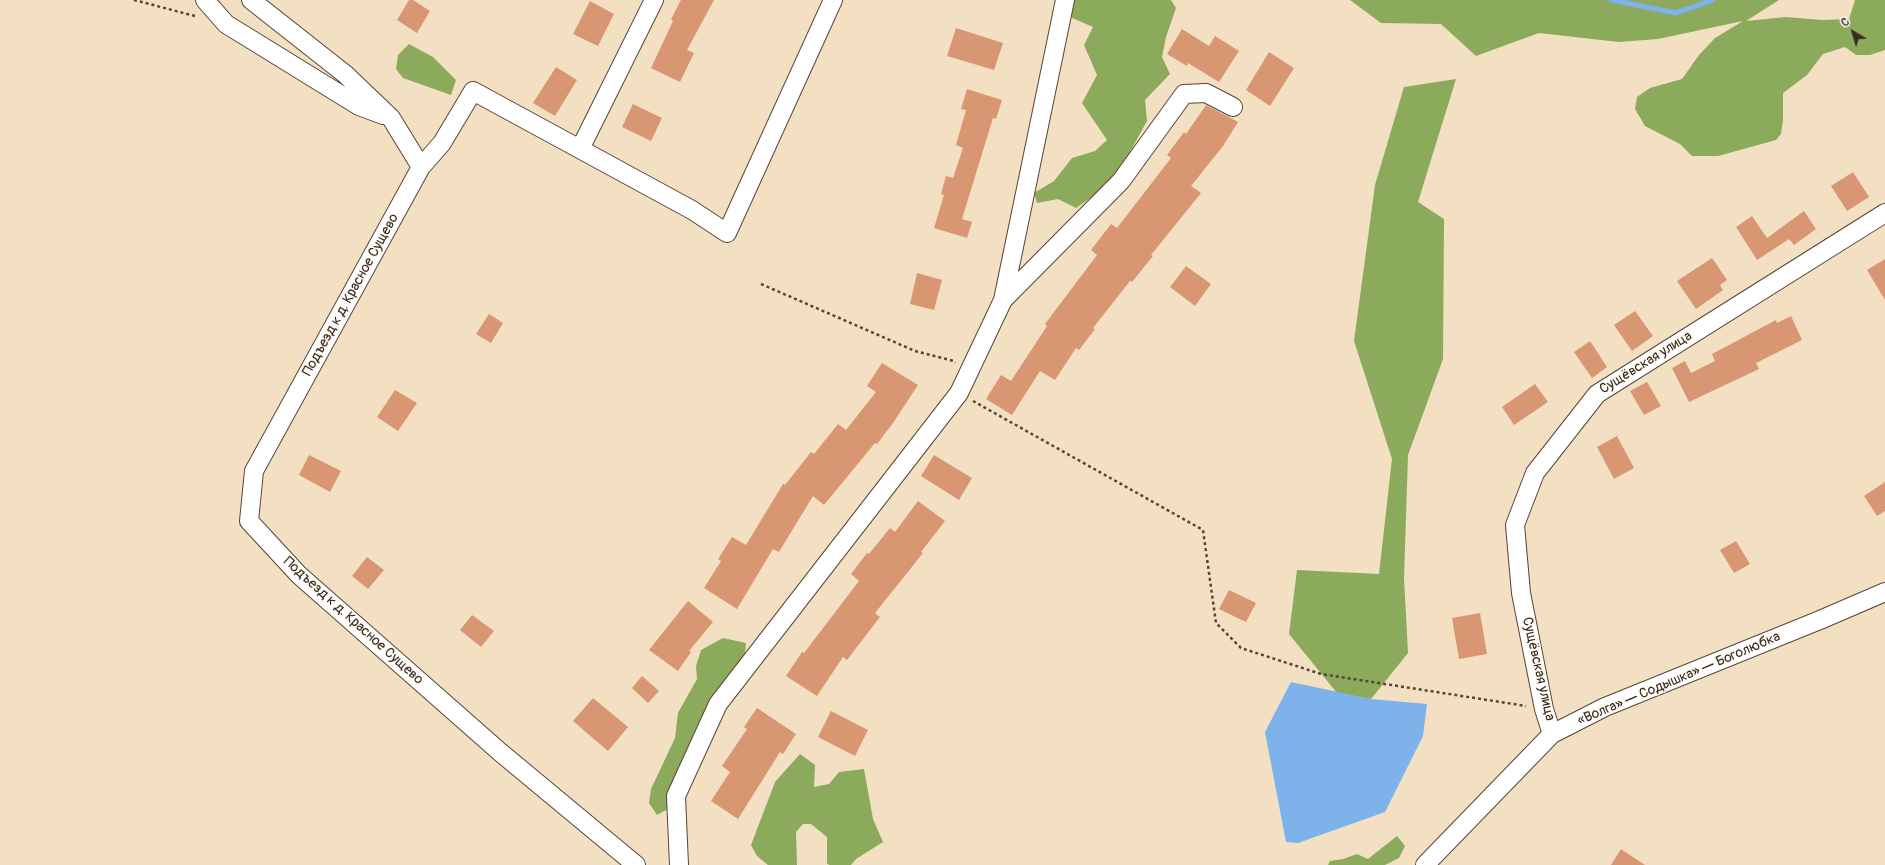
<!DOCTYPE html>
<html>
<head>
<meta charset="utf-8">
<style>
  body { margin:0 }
  #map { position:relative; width:1885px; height:865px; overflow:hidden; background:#f3e0c3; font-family:Pangolin,sans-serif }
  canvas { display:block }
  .north { position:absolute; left:1833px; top:12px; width:40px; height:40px; -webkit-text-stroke:3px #fdfcf7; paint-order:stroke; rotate:322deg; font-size:11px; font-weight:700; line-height:16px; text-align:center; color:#3b2a1e }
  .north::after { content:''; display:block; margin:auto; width:14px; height:18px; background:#3b2a1e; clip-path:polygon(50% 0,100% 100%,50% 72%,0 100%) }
</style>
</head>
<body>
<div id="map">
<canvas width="1885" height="865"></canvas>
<div class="north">С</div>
</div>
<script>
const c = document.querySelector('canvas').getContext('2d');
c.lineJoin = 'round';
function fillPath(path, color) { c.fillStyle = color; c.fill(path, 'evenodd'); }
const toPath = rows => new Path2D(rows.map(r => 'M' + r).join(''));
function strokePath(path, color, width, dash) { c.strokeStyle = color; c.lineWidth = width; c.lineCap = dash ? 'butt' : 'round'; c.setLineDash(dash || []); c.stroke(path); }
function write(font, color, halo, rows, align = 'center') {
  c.font = font + ' Pangolin,sans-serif'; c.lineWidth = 3; c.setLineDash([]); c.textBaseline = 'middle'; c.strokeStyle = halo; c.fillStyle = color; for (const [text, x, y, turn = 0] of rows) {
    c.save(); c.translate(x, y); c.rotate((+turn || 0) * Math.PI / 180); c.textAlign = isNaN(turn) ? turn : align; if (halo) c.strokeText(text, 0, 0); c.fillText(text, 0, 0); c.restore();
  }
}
fillPath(toPath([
  [1070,0,1171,0,1176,8,1166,37,1162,57,1170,74,1145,100,1147,121,1120,170,1103,189,1076,208,1058,199,1037,203,1034,193,1054,181,1072,158,1095,151,1107,140,1082,103,1097,75,1084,45,1093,27,1070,17],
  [1350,0,1779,0,1746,21,1786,17,1822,20,1849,19,1855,0,1885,0,1885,50,1870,55,1856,55,1845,47,1823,54,1807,75,1783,93,1783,120,1781,134,1776,140,1718,156,1692,156,1680,144,1645,126,1635,109,1637,97,1650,88,1682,79,1699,55,1715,38,1743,21,1658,39,1619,42,1539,33,1476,56,1441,24,1381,23],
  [409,44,433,57,456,80,451,95,403,78,396,69,398,55],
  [1456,79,1418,202,1444,219,1443,359,1408,455,1404,578,1408,653,1371,699,1337,693,1289,634,1297,570,1379,574,1392,459,1354,341,1375,185,1404,87],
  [723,638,746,643,745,653,711,698,692,738,668,809,657,815,649,803,651,789,675,738,678,713,697,679,696,666,701,650],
  [800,754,815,765,814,787,829,784,839,772,864,769,873,819,883,842,856,859,851,865,829,865,827,863,827,837,811,824,803,824,796,832,797,865,768,865,757,856,751,845,775,782],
  [1397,836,1405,846,1399,858,1385,865,1328,865,1330,861,1343,859,1357,854,1368,859]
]), '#8baa5c');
fillPath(toPath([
  [1291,682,1371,699,1427,704,1423,736,1385,812,1298,843,1286,842,1265,732]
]), '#7eb2eb');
strokePath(toPath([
  [1611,0,1676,13,1713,0]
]), '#7eb2eb', 5);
fillPath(toPath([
  [409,0,413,0,430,11,417,33,397,20],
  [681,0,714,0,687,50,694,53,680,82,651,68,673,21,671,19],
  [590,1,614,14,598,46,573,34],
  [956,28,1003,43,994,70,947,56],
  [1182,29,1209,46,1215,36,1239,51,1219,82,1188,63,1187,66,1167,54],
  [1269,52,1294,68,1270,106,1246,90],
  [556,67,577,80,555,116,533,103],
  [967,89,1002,100,996,119,993,118,962,219,972,222,967,238,934,228,944,195,941,194,946,176,953,178,963,148,956,145,966,110,961,109],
  [633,104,662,118,651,141,622,127],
  [1206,105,1238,122,1223,146,1191,186,1201,193,1151,255,1153,256,1132,282,1130,281,1093,328,1095,329,1079,350,1076,348,1055,380,1040,371,1012,415,986,399,1001,375,1011,381,1047,326,1045,324,1097,255,1091,250,1111,224,1117,228,1171,158,1167,155,1184,132,1186,134],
  [1853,172,1869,197,1847,211,1831,186],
  [1804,211,1816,229,1794,245,1789,239,1757,260,1736,227,1752,216,1767,238],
  [1712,258,1727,280,1720,285,1723,290,1696,309,1677,281],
  [1885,259,1885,300,1867,270],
  [1186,266,1211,284,1195,306,1170,287],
  [917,273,942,280,934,310,910,304],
  [1635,311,1653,336,1632,351,1614,325],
  [489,314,503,323,491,343,476,334],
  [1791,316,1802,340,1756,363,1759,369,1689,402,1672,368,1685,361,1691,373,1715,361,1712,354,1776,320,1777,323],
  [1590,341,1607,367,1592,378,1574,352],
  [882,363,918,385,893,423,877,444,875,443,824,505,813,496,779,552,773,549,737,609,704,588,721,561,718,559,732,537,746,545,783,484,785,485,811,452,814,454,838,424,846,430,876,392,867,386],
  [1647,382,1661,406,1644,415,1630,391],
  [1535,384,1548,402,1514,425,1502,407],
  [395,390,417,403,398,431,377,417],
  [1617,436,1634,468,1614,479,1597,447],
  [309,455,341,471,330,492,299,475],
  [934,455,972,478,959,500,921,476],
  [1885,482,1885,511,1877,516,1864,496],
  [918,501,945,521,921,552,923,553,875,613,880,617,847,660,843,657,817,696,786,676,802,652,804,653,859,581,851,574,867,553,869,554,890,528,895,532],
  [1736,541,1750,564,1734,573,1720,550],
  [367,557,384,570,368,589,352,576],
  [1229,590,1256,603,1246,622,1219,609],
  [688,601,713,622,689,651,691,652,678,671,649,650],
  [1480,613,1487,654,1459,659,1452,618],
  [472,615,494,631,481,647,460,630],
  [642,676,659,691,648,703,632,688],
  [593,698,628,727,608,751,573,721],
  [757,708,796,734,783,754,780,752,738,819,711,801,730,772,722,766,747,729,744,727],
  [831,711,868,730,855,756,818,737],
  [1621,849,1645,865,1611,865]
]), '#d89673');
const minor = toPath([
  [205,0,226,24,359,106,383,115],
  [251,0,345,74,391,118,421,167],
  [580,149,654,0],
  [1003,300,1121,181,1184,94,1206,93,1233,107],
  [1552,734,1544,709,1521,593,1515,525,1535,473,1597,394,1885,213],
  [636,865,500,752,299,575,249,521,254,471,421,167,442,143,473,91,692,210,727,233,833,0],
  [679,865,676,796,718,704,959,393,1003,300,1065,0],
  [1425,865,1552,734,1605,707,1820,620,1885,592]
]);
strokePath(minor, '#574537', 20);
strokePath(toPath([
  [134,0,195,16],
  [761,284,915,351,954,361,955,363],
  [973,401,1203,530,1216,623,1241,648,1321,674,1526,706]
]), '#574537', 2.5, [3, 3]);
strokePath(minor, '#fff', 18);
write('14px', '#3b2a1e', '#fdfcf7', [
  ["Подъезд к д. Красное Сущево",351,295,-61],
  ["Сущёвская улица",1646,363,-32],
  ["Подъезд к д. Красное Сущево",353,621,42],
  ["Сущёвская улица",1538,669,77],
  ["«Волга» — Содышка» — Боголюбка",1679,679,-23]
]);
</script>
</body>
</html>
